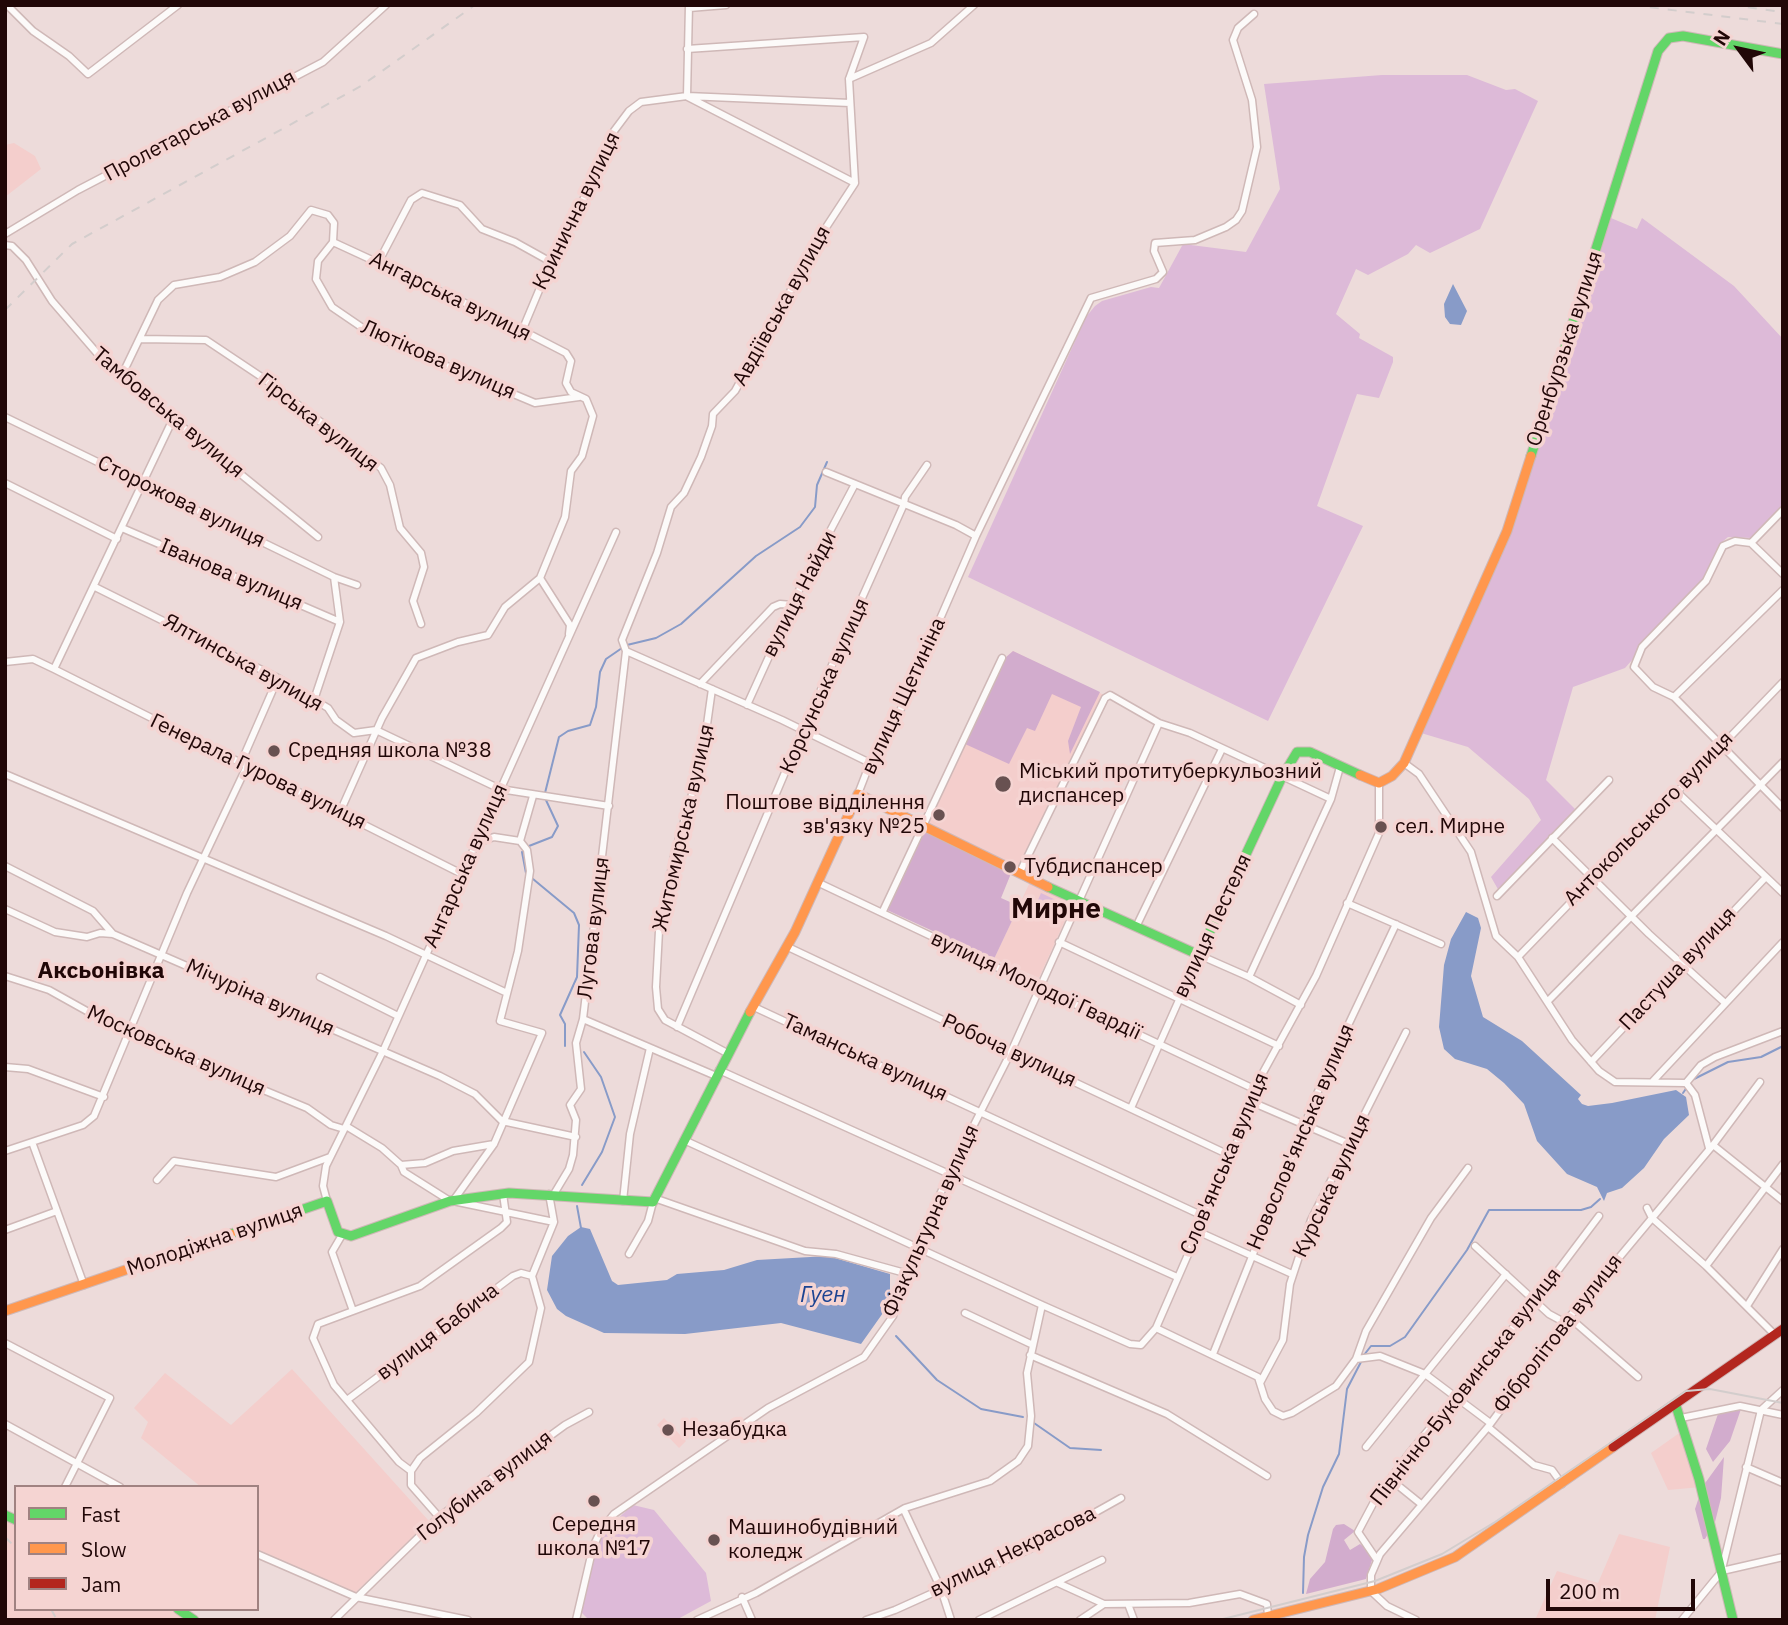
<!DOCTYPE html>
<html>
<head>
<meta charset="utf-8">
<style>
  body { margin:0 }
  #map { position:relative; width:1788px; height:1625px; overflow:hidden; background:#eddbda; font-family:"IBM Plex Sans",sans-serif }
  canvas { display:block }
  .frame { position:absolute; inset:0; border:7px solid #210707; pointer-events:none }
  .legend { position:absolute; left:14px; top:1485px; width:245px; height:126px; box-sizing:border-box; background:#f5d4d2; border:2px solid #a08281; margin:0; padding:9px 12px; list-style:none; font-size:21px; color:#210707 }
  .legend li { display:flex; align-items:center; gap:14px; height:35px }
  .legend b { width:35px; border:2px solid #a08281 }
  .north { position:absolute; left:1704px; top:14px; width:70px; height:70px; -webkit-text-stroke:5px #f5d4d2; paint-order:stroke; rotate:303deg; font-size:19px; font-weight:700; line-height:28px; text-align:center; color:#210707 }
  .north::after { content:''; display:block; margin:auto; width:24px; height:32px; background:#210707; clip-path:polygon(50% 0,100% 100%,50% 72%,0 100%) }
  .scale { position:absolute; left:1546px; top:1579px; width:149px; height:32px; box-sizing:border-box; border:4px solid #210707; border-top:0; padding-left:9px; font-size:21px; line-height:24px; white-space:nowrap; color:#210707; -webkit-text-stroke:5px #f5d4d2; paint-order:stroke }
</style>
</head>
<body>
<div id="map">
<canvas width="1788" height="1625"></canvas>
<div class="frame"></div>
<ul class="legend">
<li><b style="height:9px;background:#63d668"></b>Fast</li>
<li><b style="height:9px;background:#ff974d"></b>Slow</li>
<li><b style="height:9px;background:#b3261e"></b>Jam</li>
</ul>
<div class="north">N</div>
<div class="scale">200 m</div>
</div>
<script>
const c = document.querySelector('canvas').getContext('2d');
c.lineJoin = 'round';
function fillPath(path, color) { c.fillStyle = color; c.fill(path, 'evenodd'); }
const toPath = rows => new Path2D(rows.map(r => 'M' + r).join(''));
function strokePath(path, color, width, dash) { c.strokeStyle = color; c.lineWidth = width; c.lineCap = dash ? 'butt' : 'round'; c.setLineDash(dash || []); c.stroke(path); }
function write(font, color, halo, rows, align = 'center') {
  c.font = font + ' "IBM Plex Sans",sans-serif'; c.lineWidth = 7; c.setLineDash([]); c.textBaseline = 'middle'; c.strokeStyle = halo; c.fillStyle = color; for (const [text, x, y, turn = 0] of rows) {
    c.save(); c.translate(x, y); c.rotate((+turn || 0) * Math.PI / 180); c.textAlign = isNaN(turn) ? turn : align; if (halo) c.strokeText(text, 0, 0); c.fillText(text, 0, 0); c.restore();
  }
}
fillPath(toPath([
  [14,143,35,156,41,169,5,197,5,145],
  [1013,651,1104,695,1019,868,926,824,1005,658],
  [1030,882,1073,903,1039,978,994,959],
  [292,1369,429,1521,354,1594,257,1549,257,1487,201,1487,141,1438,148,1422,134,1408,165,1373,231,1425],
  [664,1418,686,1441,679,1448,657,1425],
  [1685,1429,1701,1487,1668,1490,1651,1453],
  [5,1519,16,1525,16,1609,171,1609,187,1620,5,1620],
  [1619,1534,1670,1547,1655,1620,1535,1620,1557,1571,1598,1583]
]), '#f4cecc');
fillPath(toPath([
  [1382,75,1467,75,1506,90,1515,89,1538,101,1480,229,1430,253,1416,245,1408,254,1368,275,1356,269,1336,314,1360,334,1359,338,1393,357,1393,362,1379,398,1357,394,1317,506,1363,526,1268,721,968,577,1086,317,1095,306,1102,301,1151,287,1159,288,1183,244,1246,252,1280,189,1264,84],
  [1611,218,1637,229,1642,218,1734,286,1783,339,1783,506,1752,538,1728,537,1721,543,1707,575,1625,668,1573,687,1546,780,1575,809,1499,891,1491,877,1541,820,1529,799,1468,747,1421,733,1511,532],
  [1041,893,1060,902,1053,916,1035,907],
  [633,1505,654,1510,706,1573,711,1601,676,1620,589,1620,581,1612,597,1547,607,1528]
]), '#ddbad8');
fillPath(toPath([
  [1013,651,1100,692,1070,754,1068,741,1081,707,1052,694,1035,731,1027,728,1009,764,965,744,1005,658],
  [924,829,1012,871,1001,898,1019,906,994,959,887,910],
  [1741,1409,1730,1441,1713,1462,1706,1449,1719,1411],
  [1724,1457,1721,1498,1714,1526,1703,1486],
  [1700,1494,1709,1532,1705,1539,1703,1539,1695,1509],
  [1344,1524,1355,1531,1344,1540,1350,1550,1360,1544,1374,1554,1366,1579,1306,1594,1310,1579,1325,1562,1333,1529,1336,1525]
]), '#d2accd');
fillPath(toPath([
  [1453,284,1467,311,1461,325,1450,324,1445,317,1444,304],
  [1466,912,1478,918,1481,928,1471,976,1483,1017,1522,1041,1581,1095,1578,1099,1582,1104,1588,1106,1612,1103,1676,1090,1686,1097,1689,1115,1664,1139,1644,1168,1622,1188,1607,1193,1604,1201,1597,1187,1567,1174,1537,1141,1524,1104,1504,1083,1487,1069,1455,1059,1444,1049,1439,1027,1444,965,1451,939],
  [581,1227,590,1229,612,1281,618,1285,667,1280,677,1274,724,1270,757,1260,828,1256,890,1274,890,1303,861,1344,781,1323,685,1334,604,1333,566,1316,557,1309,547,1290,552,1256,568,1236]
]), '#889bc8');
strokePath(toPath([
  [627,645,656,638,681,624,756,556,800,527,815,507,817,485,827,462],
  [545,793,559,737,568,731,590,725,596,707,600,672,606,659,622,648],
  [526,873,522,852,529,846,552,837,558,826,545,798],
  [533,879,574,913,579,925,577,977,560,1015,565,1024,565,1046],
  [1683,1093,1692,1080,1728,1062,1761,1057,1783,1046],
  [582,1185,602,1152,615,1117,601,1077,584,1052],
  [577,1206,581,1228],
  [896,1336,937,1380,981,1409,1023,1417],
  [1364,1355,1371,1346,1390,1346,1405,1337,1467,1250,1489,1210,1581,1210,1591,1207,1600,1199],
  [1034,1423,1070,1448,1101,1450],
  [1303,1593,1304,1557,1308,1535,1323,1487,1339,1454,1347,1389,1362,1360]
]), '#889bc8', 2);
const street = toPath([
  [7,5,33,31,69,56,88,74,178,5],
  [689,8,726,5],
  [687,49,864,37,849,79,855,183,823,232,735,391,713,414,712,426,701,457,684,493,671,507,657,553,622,640,626,651,782,720,870,763],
  [849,79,931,43,974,5],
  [687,96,689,5],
  [688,97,855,183],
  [5,234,78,190,323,62,386,5],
  [333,242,504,321,566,353,571,361,566,383,571,392,586,399,593,416,582,456,571,471,565,517,540,578,570,625,569,634],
  [333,242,318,261,316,279,332,307,373,335,535,403,579,397],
  [5,245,12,246,26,260,52,301,109,367,318,537],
  [378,263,411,200,422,193,460,205,482,229,515,242,551,262],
  [522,331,558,245,604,162,613,142,614,131,629,111,641,102,687,96,850,103],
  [140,339,206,340,263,378,381,468,390,485,400,528,421,553,424,567,413,601,421,624],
  [121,377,158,300,174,285,220,277,255,262,290,236,311,210,328,215,334,223,333,242],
  [5,417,334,577,357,585],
  [826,472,956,525,976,536],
  [5,483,117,539],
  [1783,510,1751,543,1735,541,1723,546,1706,581,1642,647,1634,667,1653,687,1674,697,1783,808],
  [122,528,340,622],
  [1751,543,1783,574],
  [95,587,278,678,328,708,336,720,354,733,376,730,500,789,609,806],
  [5,662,33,659,54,669,462,874],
  [54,669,173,419],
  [700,684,773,607,780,604,792,605],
  [712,689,702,760,675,852,659,931,656,987,658,1009,665,1020,727,1053],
  [1674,697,1783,590],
  [314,700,340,622,334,577],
  [747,705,801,586,855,484],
  [1404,763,1419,774,1471,852,1496,936,1518,957,1572,1040,1599,1071,1615,1082,1686,1083,1695,1095,1709,1148],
  [240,765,278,678],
  [5,774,386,936,507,993],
  [1677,792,1783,893],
  [858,794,870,763,890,734,976,536,1091,298,1156,279,1163,272,1154,251,1155,243,1195,240,1226,227,1236,220,1242,211,1257,147,1252,100,1233,40,1238,28,1254,14],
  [340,812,382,718,416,658,458,642,488,635,505,607,540,578],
  [1552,838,1649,934,1724,1002],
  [520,841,533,796],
  [476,843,494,837,520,841,527,850,530,871,518,951,500,1021,542,1033,494,1144,453,1201,554,1222],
  [5,866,93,911,113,934],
  [1020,872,1105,698,1110,695,1159,723,1190,733,1331,799],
  [819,883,1254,1089],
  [1497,896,1609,780],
  [1347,903,1441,944],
  [5,909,55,932,87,937,100,933,113,934,440,1076,475,1094,502,1121],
  [883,911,1002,658],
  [1136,927,1222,749],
  [1059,942,1279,1046],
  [788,947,1229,1155],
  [1518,957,1783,682],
  [5,976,49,990,128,1034,307,1108,331,1125,344,1129],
  [320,977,398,1016],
  [1249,977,1331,799,1340,767],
  [1548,1001,1783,762],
  [754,1007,1203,1216],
  [583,1019,716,1076],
  [677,1027,803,730,904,504,905,497,927,465],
  [1591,1062,1766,877],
  [5,1067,28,1069,104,1097],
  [719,1070,1177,1277],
  [1653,1081,1783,942],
  [1686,1083,1701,1065,1715,1057,1783,1031],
  [1254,1103,1349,1144],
  [1131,1108,1199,955,1249,977,1301,1005],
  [502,1121,576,1137],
  [346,1126,382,1148,401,1165,425,1163,453,1151,494,1144],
  [684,1140,1042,1305,1130,1344,1141,1345,1156,1328,1254,1103,1254,1089,1316,976,1379,833,1379,783],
  [32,1142,84,1285],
  [1713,1145,1783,1201],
  [5,1151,83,1125,94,1116,187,893,246,768],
  [401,1165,404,1172,450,1201],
  [157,1180,174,1161,276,1177,330,1157],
  [554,1194,569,1169,573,1155,576,1120,570,1105,581,1089,576,1043,583,1019,626,651],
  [657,1199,805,1251,836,1254,905,1273],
  [327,1201,323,1186,326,1166,383,1051,616,532],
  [623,1201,630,1134,650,1048],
  [1647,1208,1652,1218,1706,1266,1775,1335],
  [5,1230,57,1211],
  [1197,1231,1292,1274],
  [342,1235,332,1252,353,1311],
  [1475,1246,1549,1314,1562,1321,1567,1320],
  [629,1254,648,1221,653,1202],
  [1706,1266,1783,1164],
  [532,1276,554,1222,549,1194],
  [1747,1306,1783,1249],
  [965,1313,1033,1345],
  [1570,1318,1638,1377],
  [1156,1328,1258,1377,1265,1399,1273,1411,1283,1416,1292,1413,1336,1386,1356,1359,1366,1331,1431,1218,1468,1168],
  [5,1343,110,1398,65,1487],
  [1213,1354,1325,1074,1396,924],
  [1030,1355,1167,1414,1267,1476],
  [1356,1359,1380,1356,1425,1374,1489,1422],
  [1260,1383,1283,1340,1290,1284,1311,1220,1406,1032],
  [347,1400,513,1276,521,1273,532,1276],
  [1681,1418,1740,1406,1783,1415],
  [5,1424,120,1487],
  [1488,1427,1534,1465,1552,1470,1562,1484],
  [1366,1447,1506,1274],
  [1746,1467,1783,1483],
  [411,1471,399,1462,334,1385,313,1338,318,1324,420,1286,501,1228,507,1222,503,1194],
  [411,1471,420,1458,476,1413,529,1362,541,1308,532,1276],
  [411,1471,411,1485,439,1517],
  [1390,1479,1421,1504],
  [904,1510,941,1589,951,1620],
  [257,1554,356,1597,468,1620],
  [1377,1560,1358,1532,1375,1500,1411,1451,1535,1301,1599,1216],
  [1722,1569,1761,1410,1783,1390],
  [1058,1583,1104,1604],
  [742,1597,752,1620],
  [1128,1604,1134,1620],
  [334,1620,439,1517,565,1425,589,1412],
  [576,1620,593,1547,601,1530,614,1514,768,1408,864,1357,893,1316,904,1276,949,1174,1011,1052,1159,723],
  [697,1620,756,1593,905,1508,990,1481,1018,1461,1028,1446,1031,1416,1027,1373,1042,1305],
  [866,1620,895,1610,1028,1550,1121,1498],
  [979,1620,1102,1560],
  [1080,1620,1104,1604,1189,1603,1240,1594,1267,1604,1268,1616],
  [1416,1620,1387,1606,1371,1591,1371,1575,1380,1554,1488,1427,1567,1320,1713,1145,1760,1082],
  [1682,1620,1722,1571,1783,1557]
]);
const fast = toPath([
  [1531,456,1658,51,1669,38,1683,36,1783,54],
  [1048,887,1199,955,1282,777,1297,752,1310,752,1360,775],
  [231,1234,327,1201,338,1232,351,1236,450,1201,509,1193,653,1202,750,1012],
  [1676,1406,1699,1479,1733,1620],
  [5,1515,16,1520],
  [178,1609,194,1620]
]);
const slow = toPath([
  [1360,775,1379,783,1392,776,1404,763,1507,531,1531,456],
  [750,1012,795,932,858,794,1048,887],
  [5,1311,231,1234],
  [1253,1620,1378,1589,1455,1557,1613,1447]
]);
const jam = toPath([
  [1613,1447,1783,1329]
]);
strokePath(street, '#cfb8b7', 9);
strokePath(fast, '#cfb8b7', 11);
strokePath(slow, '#cfb8b7', 11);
strokePath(jam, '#cfb8b7', 11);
strokePath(street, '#fcfaf9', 6);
strokePath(fast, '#63d668', 9);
strokePath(slow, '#ff974d', 9);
strokePath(jam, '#b3261e', 9);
strokePath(toPath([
  [1219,1620,1375,1581,1442,1554,1495,1522,1686,1391,1710,1389,1783,1403]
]), '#d3cdcc', 2);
strokePath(toPath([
  [1632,5,1783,24],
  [1730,5,1783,12],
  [5,310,72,244,361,86,475,5],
  [5,1537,16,1548],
  [51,1609,57,1620]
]), '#d3cdcc', 2, [9, 9]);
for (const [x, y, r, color] of [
  [274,751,7,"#685151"],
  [1003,784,9,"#685151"],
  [939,815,7,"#685151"],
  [1381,827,7,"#685151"],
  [1010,867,7,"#685151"],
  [668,1430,7,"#685151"],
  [594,1501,7,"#685151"],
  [714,1540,7,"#685151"]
]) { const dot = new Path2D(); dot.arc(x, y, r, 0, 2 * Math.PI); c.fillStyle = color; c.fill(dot); strokePath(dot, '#f5d4d2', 2.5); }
write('21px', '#210707', '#f5d4d2', [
  ["Пролетарська вулиця",200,126,-28],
  ["Кринична вулиця",577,211,-64],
  ["Ангарська вулиця",450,297,26],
  ["Авдіївська вулиця",782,306,-61],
  ["Оренбурзька вулиця",1565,349,-72],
  ["Лютікова вулиця",438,360,24],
  ["Тамбовська вулиця",168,413,40],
  ["Гірська вулиця",318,423,38],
  ["Сторожова вулиця",181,502,26],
  ["Іванова вулиця",231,575,23],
  ["вулиця Найди",800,594,-63],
  ["Ялтинська вулиця",243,663,29],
  ["Корсунська вулиця",825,686,-66],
  ["вулиця Щетиніна",904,696,-65],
  ["Генерала Гурова вулиця",258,772,26],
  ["Антокольського вулиця",1649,819,-46],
  ["Житомирська вулиця",684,828,-77],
  ["Ангарська вулиця",466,866,-66],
  ["вулиця Пестеля",1213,926,-65],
  ["Лугова вулиця",594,928,-83],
  ["Пастуша вулиця",1678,969,-47],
  ["вулиця Молодої Гвардії",1036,986,25],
  ["Мічуріна вулиця",260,998,24],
  ["Московська вулиця",176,1051,24],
  ["Робоча вулиця",1009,1051,25],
  ["Таманська вулиця",865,1058,25],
  ["Новослов'янська вулиця",1301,1137,-67],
  ["Слов'янська вулиця",1225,1164,-67],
  ["Курська вулиця",1332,1186,-65],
  ["Фізкультурна вулиця",931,1221,-66],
  ["Молодіжна вулиця",215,1240,-19],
  ["вулиця Бабича",438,1332,-37],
  ["Фібролітова вулиця",1558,1334,-52],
  ["Північно-Буковинська вулиця",1466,1387,-52],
  ["Голубина вулиця",485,1486,-38],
  ["вулиця Некрасова",1013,1552,-26]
]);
write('21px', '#210707', '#f5d4d2', [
  ["Средняя школа №38",288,751],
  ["Міський протитуберкульозний",1019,772],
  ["диспансер",1019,796],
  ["Поштове відділення",925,803,"right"],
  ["зв'язку №25",925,827,"right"],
  ["сел. Мирне",1395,827],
  ["Тубдиспансер",1024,867],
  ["Незабудка",682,1430],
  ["Середня",594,1525,"center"],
  ["школа №17",594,1549,"center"],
  ["Машинобудівний",728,1528],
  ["коледж",728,1552]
], 'left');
write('bold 23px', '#210707', '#f5d4d2', [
  ["Аксьонівка",101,971]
]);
write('italic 23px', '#1c4391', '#f5d4d2', [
  ["Гуен",823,1295]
]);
write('bold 28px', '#210707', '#f5d4d2', [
  ["Мирне",1056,910]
]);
</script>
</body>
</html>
